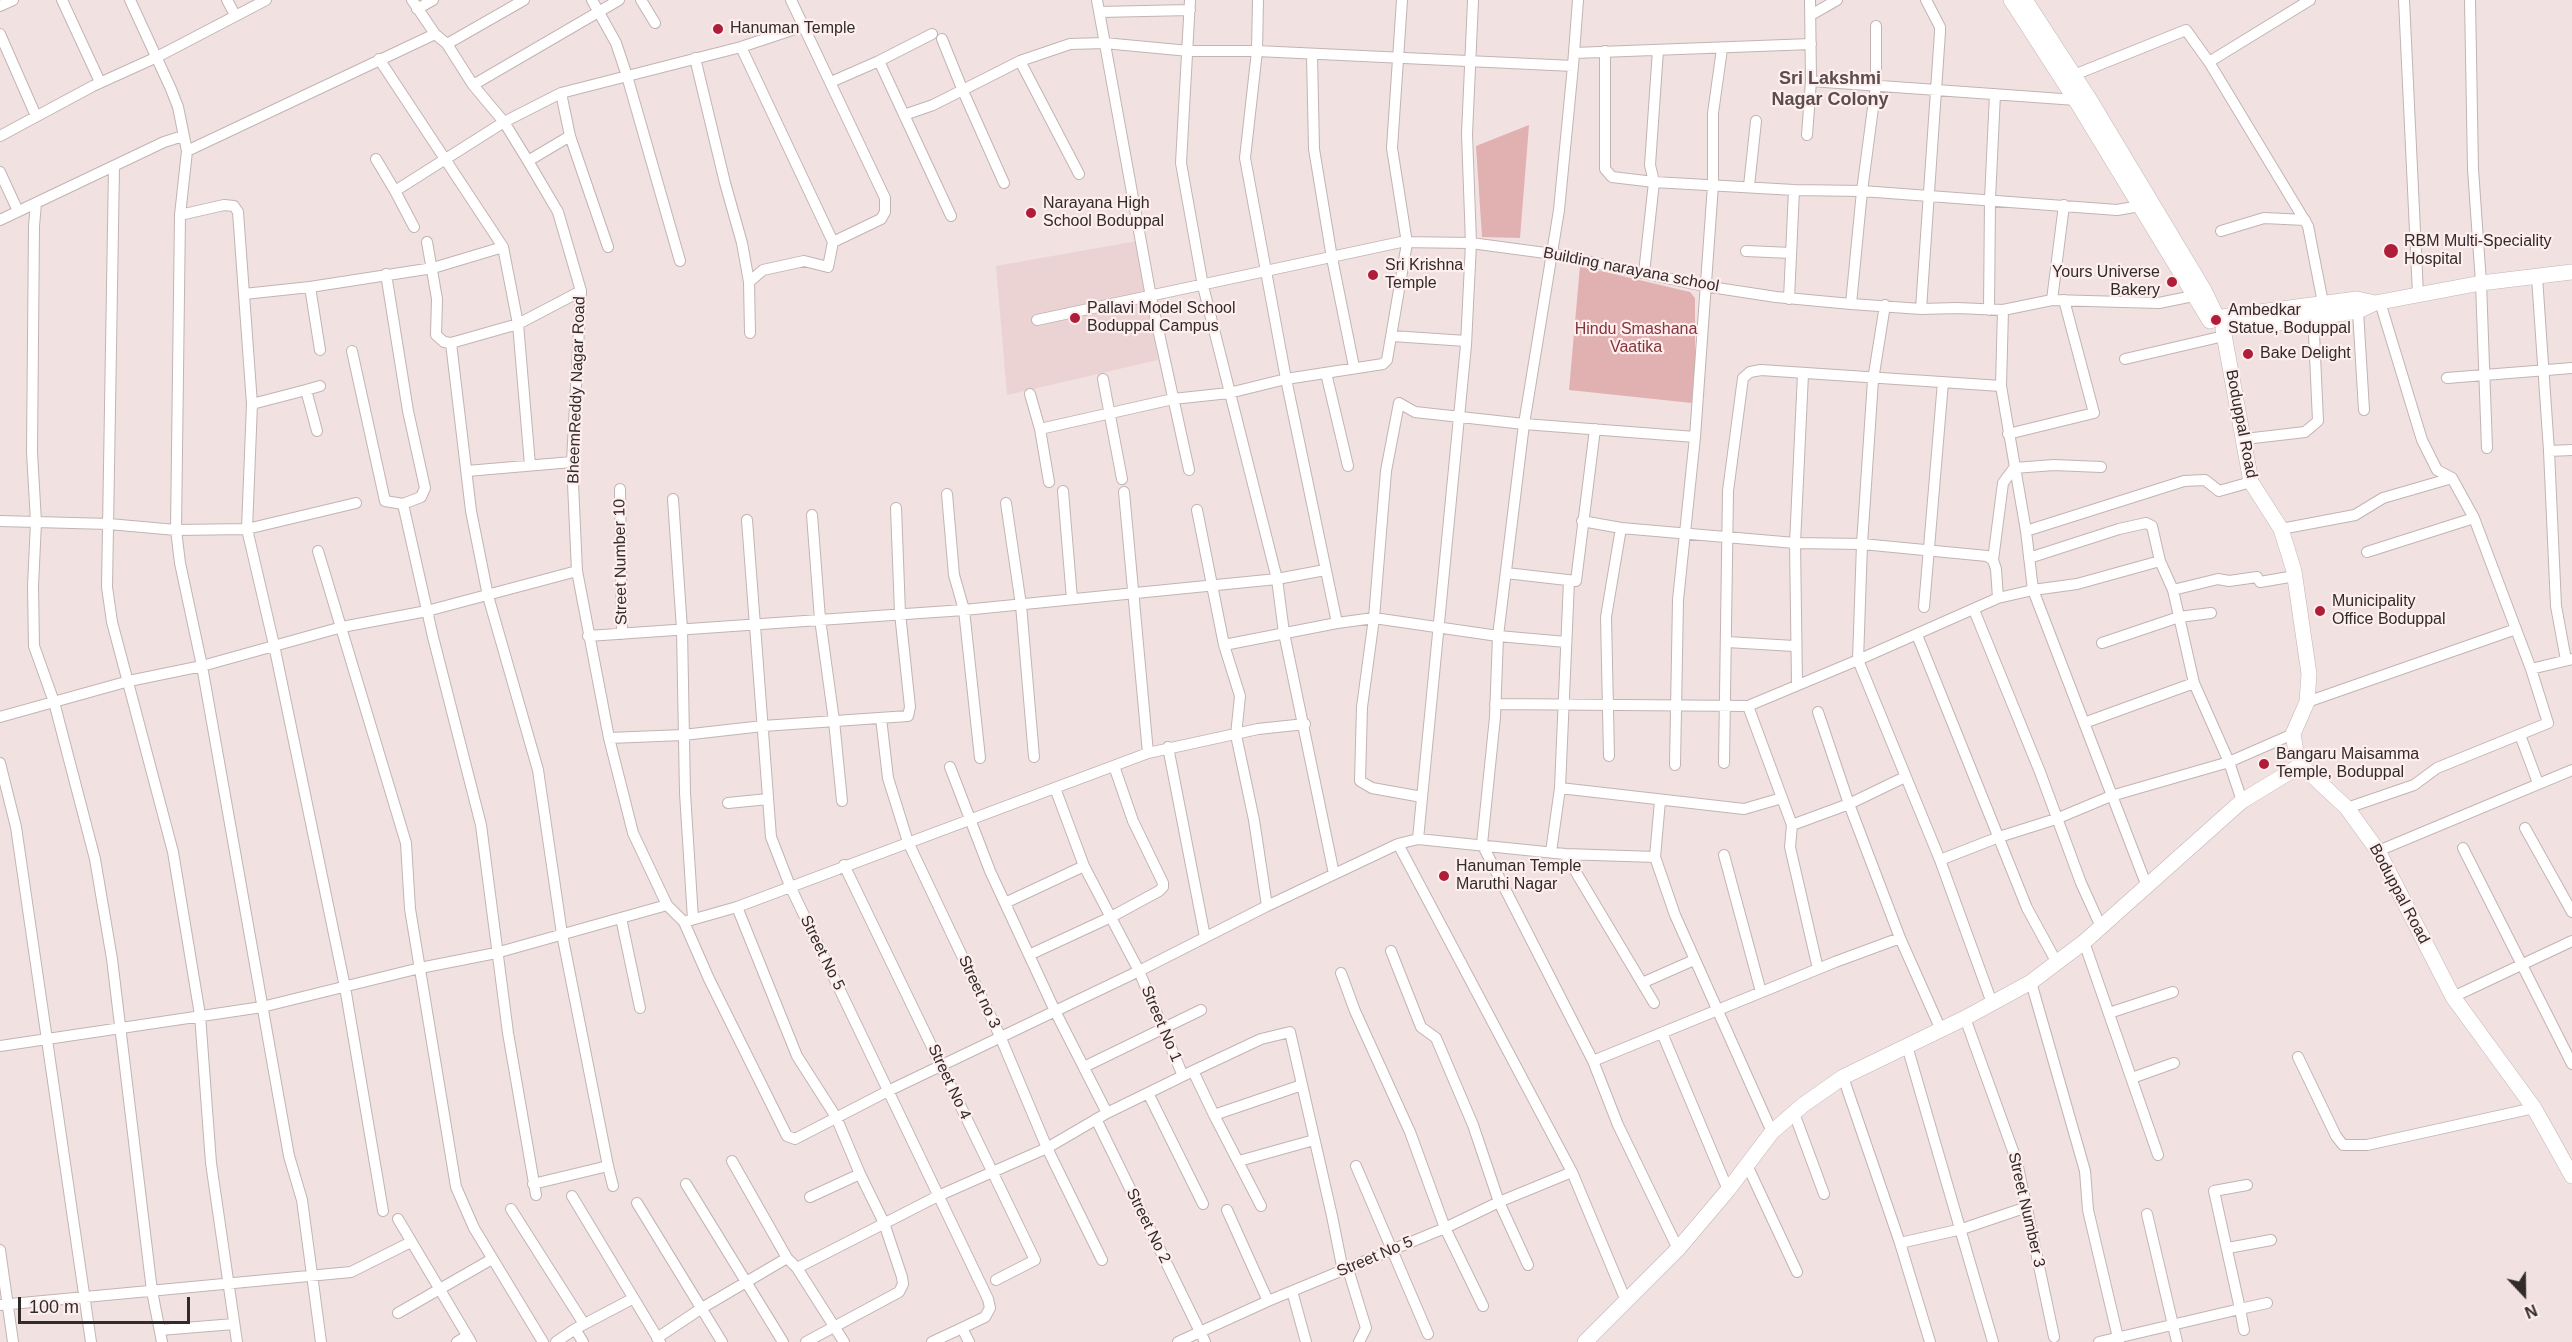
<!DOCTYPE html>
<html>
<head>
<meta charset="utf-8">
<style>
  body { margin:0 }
  #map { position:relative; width:2572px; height:1342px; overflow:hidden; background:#f1e1e1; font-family:Arial,sans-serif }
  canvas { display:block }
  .north { position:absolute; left:2494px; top:1264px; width:60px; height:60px; -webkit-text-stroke:4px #fee; paint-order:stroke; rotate:158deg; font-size:16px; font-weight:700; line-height:24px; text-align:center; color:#312b2b }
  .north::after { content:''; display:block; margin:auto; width:21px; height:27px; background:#312b2b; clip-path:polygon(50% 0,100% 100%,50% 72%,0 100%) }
  .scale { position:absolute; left:18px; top:1297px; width:172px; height:27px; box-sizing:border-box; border:3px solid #312b2b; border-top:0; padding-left:8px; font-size:18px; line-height:21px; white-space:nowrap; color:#312b2b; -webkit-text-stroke:4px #fee; paint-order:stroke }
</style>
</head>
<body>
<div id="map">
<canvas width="2572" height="1342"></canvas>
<div class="north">N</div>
<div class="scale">100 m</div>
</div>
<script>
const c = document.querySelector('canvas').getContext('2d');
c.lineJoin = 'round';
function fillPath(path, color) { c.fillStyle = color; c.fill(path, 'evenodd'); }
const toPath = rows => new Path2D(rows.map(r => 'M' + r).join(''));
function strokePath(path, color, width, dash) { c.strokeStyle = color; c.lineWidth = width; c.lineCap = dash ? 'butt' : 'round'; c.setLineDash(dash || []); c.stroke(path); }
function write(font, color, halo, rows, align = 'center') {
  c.font = font + ' Arial,sans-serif'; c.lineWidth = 4.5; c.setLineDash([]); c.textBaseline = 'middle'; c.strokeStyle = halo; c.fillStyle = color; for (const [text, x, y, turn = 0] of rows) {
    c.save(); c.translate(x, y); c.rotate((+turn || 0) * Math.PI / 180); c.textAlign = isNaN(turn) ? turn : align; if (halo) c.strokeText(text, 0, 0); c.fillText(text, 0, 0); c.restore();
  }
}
fillPath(toPath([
  [1137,241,1158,360,1007,395,996,266]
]), '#ebd3d3');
fillPath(toPath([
  [1529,125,1520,238,1482,237,1476,146],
  [1580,266,1690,292,1695,298,1695,367,1692,403,1569,390]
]), '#e1b1b2');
const street = toPath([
  [62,0,100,82],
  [130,0,171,89,178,107,187,151,180,215,176,530,180,563,202,666,289,1156,302,1200,321,1342],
  [227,0,235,15],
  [592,0,616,43,627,76,680,261],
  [641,0,655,23],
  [791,0,885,198,885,212,881,219,833,242],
  [1097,0,1151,297,1189,470],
  [1190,0,1181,163,1203,286,1277,579,1284,633,1334,874],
  [1258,0,1257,51,1245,158,1286,379,1337,623],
  [2310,0,2209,62,2308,226,2323,303],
  [2404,0,2418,294],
  [2470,0,2473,169,2481,283,2487,448],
  [0,6,13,0],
  [417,9,433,0],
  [1099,12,1190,10],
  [1811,15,1837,0],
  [0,34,36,116],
  [435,34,447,44,473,85,504,122,528,161,558,212,581,291,572,462,577,571,609,738,633,833,667,905],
  [942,39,963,91,1004,183],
  [447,44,524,0],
  [741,47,833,242,828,267,804,261,763,270,749,282],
  [1658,50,1650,165,1654,182,1794,190,1862,191,2117,210,2146,205],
  [1605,51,1605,169,1612,177,1654,182,1644,273],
  [1574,53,1811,44],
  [1312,55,1314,149,1332,258,1354,367],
  [695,58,725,183,742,243,749,282,750,333],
  [379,59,503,247,518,324,530,465],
  [879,61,932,34],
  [1020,61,1079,174],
  [1573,66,1559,210,1524,424,1498,636,1495,717,1482,844,1593,1061,1618,1125,1678,1249],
  [2074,75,2186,30,2209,62],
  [1811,81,2076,100],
  [831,82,879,61,951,216],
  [473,85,619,0],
  [561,93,570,136],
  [904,115,933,105,1020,61,1070,44,1104,43,1189,51,1257,51,1573,66,1578,0],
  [1807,135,1811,81,1810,0],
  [0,136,93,86,157,57,266,0],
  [187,151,435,34,412,0],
  [376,159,395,191],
  [528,161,570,136,608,247],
  [114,167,107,587,112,622,173,852,200,1015,211,1163,237,1342],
  [0,172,18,211],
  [1749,186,1756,121],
  [36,203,34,226,32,452,36,522,33,586,34,646,54,702,95,859,112,959,152,1291,162,1342],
  [180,215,224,205,234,206,238,212,252,404,247,529,274,645,345,987,383,1211],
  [0,220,164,142,183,136],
  [414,227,395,191,504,122,561,93,741,47,804,26],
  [2221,231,2264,218,2305,220],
  [427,242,437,299,436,335,444,342,451,343,471,511,488,596,538,770,562,934,608,1166,533,1184],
  [1746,251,1791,253],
  [2537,277,2549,451,2556,606,2566,660],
  [310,287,320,350],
  [244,294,310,287,433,268,503,247],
  [1789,299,1794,190],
  [2052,300,2064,205],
  [1851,304,1862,191,1876,85,1876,26],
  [1921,309,1940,32,1940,27,1926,0],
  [1989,310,1990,199,1995,94],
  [2003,310,2001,386,2026,531,2033,590,2146,884],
  [2358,311,2364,410],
  [1037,320,1401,242,1471,243,1553,254,1704,286,1776,297,1851,304,1921,309,1957,308,2003,310,2052,300,2159,303,2193,296],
  [1392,336,1466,341],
  [451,343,518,324,581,291],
  [352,351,385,501,403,504,421,497,425,488,408,411,386,274],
  [2125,359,2224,336],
  [1326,373,1348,466],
  [2447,378,2572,368],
  [1103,379,1122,479],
  [306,390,320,386],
  [1030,394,1040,429],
  [252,404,306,390,317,431],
  [2008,434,2094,413,2064,300],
  [2245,439,2305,432,2318,421,2313,312],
  [2549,451,2572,450],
  [467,471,572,462],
  [1049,482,1040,429,1173,399,1229,393,1286,379,1383,364,1387,360,1407,243,1392,148,1402,0],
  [620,489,622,634],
  [1063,491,1072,599],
  [1124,492,1148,753],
  [947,494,954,575,964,610,980,758],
  [673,499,682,629,685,793,693,919],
  [1006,503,1021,605,1034,757],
  [403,504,433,637,481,825,508,1033,536,1195],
  [1197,510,1224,645,1337,623,1374,618,1362,707,1360,781,1372,788,1422,797],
  [812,515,820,619,834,721,842,801],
  [747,520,771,837,790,886,988,1299,990,1308,985,1317,962,1328,969,1342],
  [0,521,109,524,176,530,247,529,356,503],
  [1582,521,1621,528,1795,543,1862,544,1987,556,1993,560,1996,569,1998,598],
  [2281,529,2355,515,2383,498,2452,478],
  [2026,531,2184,481,2205,480,2219,491,2251,482],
  [318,551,406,843,410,909,456,1187,474,1228,543,1342],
  [2367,552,2474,518],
  [2029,558,2119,529,2146,523,2152,526,2160,561,2173,590,2194,683,2229,762,2242,801],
  [1993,560,2003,483,2014,468,2054,465,2101,467],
  [1506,573,1576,581,1595,429],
  [2173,590,2218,579,2229,581,2257,577,2260,582,2295,576],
  [1924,607,1943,382],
  [1974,610,2040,772,2081,883,2101,927],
  [1917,635,2027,908,2057,963],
  [588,636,964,610,1277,579,1325,570],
  [1566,642,1498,636,1374,618,1386,471,1399,403,1415,412,1524,424,1695,437,1713,185,1713,113,1722,49],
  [1727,642,1794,646],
  [2102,643,2179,617,2211,613],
  [1224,645,1240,696,1236,735,1254,820,1267,906],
  [2531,669,2572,659],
  [1797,684,1795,543,1803,374],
  [2307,702,2516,629],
  [1495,704,1748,706,1858,660,1862,544,1873,380,1885,305],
  [1748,706,1792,825],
  [1818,712,1849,804,1900,938],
  [0,717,129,681,202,666,342,627,427,611,577,571],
  [881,718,888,778,908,842,1000,1036,1047,1148,1102,1260],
  [2084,723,2194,683],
  [2520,735,2538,783],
  [609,738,683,735,763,726,908,716,910,707,900,613,896,508],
  [1168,747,1205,937],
  [1609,756,1606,617,1621,528],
  [0,763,16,827,91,1342],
  [1724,763,1728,491,1743,378,1750,372,1761,370,2001,386],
  [1675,765,1678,600,1695,437],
  [950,767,990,871,1055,1011,1107,1113],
  [1055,788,1084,866,1139,971,1183,1076],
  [1560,788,1744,809,1782,798],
  [1660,801,1655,857,1675,915,1772,1132],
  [728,803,768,799],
  [2347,808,2414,785,2437,768,2548,723,2531,669,2474,518,2452,478,2437,470,2422,440,2380,302],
  [2525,828,2572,912],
  [1418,839,1466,345,1471,243,1467,134,1473,1],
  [1398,844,1572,1172,1626,1301],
  [2463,848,2572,1064],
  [2378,851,2572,770],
  [1551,852,1560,788,1569,581],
  [1565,854,1654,1003],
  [1724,855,1761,992],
  [1940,860,1999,837,2056,819,2111,796,2229,762,2293,734],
  [844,865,1035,1260,996,1280],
  [1005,903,1084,866],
  [737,907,797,1056,836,1117,860,1174,884,1223,902,1277,903,1284,899,1292,806,1342],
  [621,918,640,1008],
  [684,922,709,979,787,1136,795,1139,888,1091,1139,971,1267,906,1398,844,1418,839,1565,854,1655,857],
  [2084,942,2158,1155],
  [1391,951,1421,1027,1436,1038,1473,1125,1499,1202,1528,1265],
  [1029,955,1111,917,1159,891,1163,887,1163,883,1133,821,1114,766],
  [1818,969,1790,847,1792,825,1849,804,1905,777],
  [1341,973,1355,1011,1410,1132,1445,1228,1483,1306],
  [2031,982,2085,1171,2088,1210,2119,1342],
  [1642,983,1694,960],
  [2453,997,2572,941],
  [1992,1003,1940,860,1858,660,1998,598,2033,590,2077,584,2160,561],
  [2109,1013,2173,992],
  [1965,1018,2017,1162,2054,1337],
  [1662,1033,1728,1190],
  [0,1046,262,1007,420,968,496,953,667,905,684,922,737,907,1148,753,1258,729,1305,724],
  [1907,1046,1993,1342],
  [2298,1057,2336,1136,2343,1145,2367,1145,2534,1108],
  [1593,1061,1835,962,1900,938,1941,1030],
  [1084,1067,1201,1010],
  [1193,1071,1214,1115,1302,1085],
  [1843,1077,1900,1243,1930,1342],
  [2132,1078,2174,1063],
  [1148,1093,1203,1204],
  [1794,1113,1824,1194],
  [1214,1115,1261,1206],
  [1096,1119,1205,1342],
  [732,1161,787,1258,797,1268,938,1196,1047,1148,1107,1113,1193,1071,1261,1039,1290,1032,1332,1216,1343,1271],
  [1239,1161,1314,1140],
  [1747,1165,1797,1272],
  [608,1166,613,1186],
  [1356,1166,1428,1334],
  [686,1184,783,1342],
  [572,1196,660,1342],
  [810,1197,860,1174],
  [637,1203,722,1342],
  [511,1209,584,1324],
  [1227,1210,1268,1301],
  [2147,1214,2177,1342],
  [398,1219,471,1342],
  [1900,1243,1962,1229,2027,1207],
  [2228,1248,2271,1240],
  [0,1250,13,1342],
  [797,1268,844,1342],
  [1348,1269,1366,1328,1359,1342],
  [1292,1291,1306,1342],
  [0,1305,351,1272,411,1242],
  [398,1313,492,1259],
  [575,1329,583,1342],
  [160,1330,234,1324],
  [2244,1330,2240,1309,2267,1303],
  [657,1338,702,1308,787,1258],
  [457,1342,467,1336],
  [556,1342,575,1329,632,1299],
  [932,1342,962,1328],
  [1178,1342,1268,1301,1445,1228,1499,1202,1572,1172],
  [2099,1342,2240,1309,2214,1191,2247,1185]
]);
const secondary = toPath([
  [2011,0,2080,107,2210,321],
  [2025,0,2090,100,2204,290,2216,315],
  [2222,317,2357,299,2375,303,2481,283,2572,272],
  [2224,327,2278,323,2358,311,2375,303],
  [2223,329,2251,482,2281,529,2294,571,2309,674,2307,702,2293,734,2296,752,2301,765,2347,808,2378,851,2453,997,2534,1108,2572,1176],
  [1585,1342,1678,1249,1728,1190,1772,1132,1803,1105,1843,1077,1965,1018,2031,982,2084,942,2242,801,2301,765]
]);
strokePath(street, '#c3b4b4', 12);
strokePath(secondary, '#c3b4b4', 16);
strokePath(street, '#fff', 10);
strokePath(secondary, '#fff', 15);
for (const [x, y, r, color] of [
  [718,29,6,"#b01d39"],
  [1031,213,6,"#b01d39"],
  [2391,251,8,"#b01d39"],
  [1373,275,6,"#b01d39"],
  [2172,282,6,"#b01d39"],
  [1075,318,6,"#b01d39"],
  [2216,320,6,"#b01d39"],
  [2248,354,6,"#b01d39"],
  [2320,611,6,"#b01d39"],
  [2264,764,6,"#b01d39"],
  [1444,876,6,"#b01d39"]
]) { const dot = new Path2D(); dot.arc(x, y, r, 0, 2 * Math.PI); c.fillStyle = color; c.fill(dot); strokePath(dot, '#fee', 2); }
write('16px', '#312b2b', '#fee', [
  ["Hanuman Temple",730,29],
  ["Narayana High",1043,204],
  ["School Boduppal",1043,222],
  ["RBM Multi-Speciality",2404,242],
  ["Hospital",2404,260],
  ["Sri Krishna",1385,266],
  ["Temple",1385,284],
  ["Yours Universe",2160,273,"right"],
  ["Bakery",2160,291,"right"],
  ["Pallavi Model School",1087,309],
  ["Boduppal Campus",1087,327],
  ["Ambedkar",2228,311],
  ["Statue, Boduppal",2228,329],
  ["Bake Delight",2260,354],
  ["Municipality",2332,602],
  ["Office Boduppal",2332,620],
  ["Bangaru Maisamma",2276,755],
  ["Temple, Boduppal",2276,773],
  ["Hanuman Temple",1456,867],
  ["Maruthi Nagar",1456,885]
], 'left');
write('16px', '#312b2b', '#fee', [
  ["Building narayana school",1631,270,11],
  ["BheemReddy Nagar Road",577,390,-88],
  ["Boduppal Road",2241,424,79],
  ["Street Number 10",621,562,-91],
  ["Boduppal Road",2399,894,62],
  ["Street No 5",822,953,64],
  ["Street no 3",979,992,65],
  ["Street No 1",1161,1024,67],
  ["Street No 4",949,1082,65],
  ["Street Number 3",2026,1210,77],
  ["Street No 2",1148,1226,64],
  ["Street No 5",1375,1257,-23]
]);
write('16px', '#85343b', '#fee', [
  ["Hindu Smashana",1636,330],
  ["Vaatika",1636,348]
]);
write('bold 18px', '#5a4d4d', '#fee', [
  ["Sri Lakshmi",1830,79],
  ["Nagar Colony",1830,100]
]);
</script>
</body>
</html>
